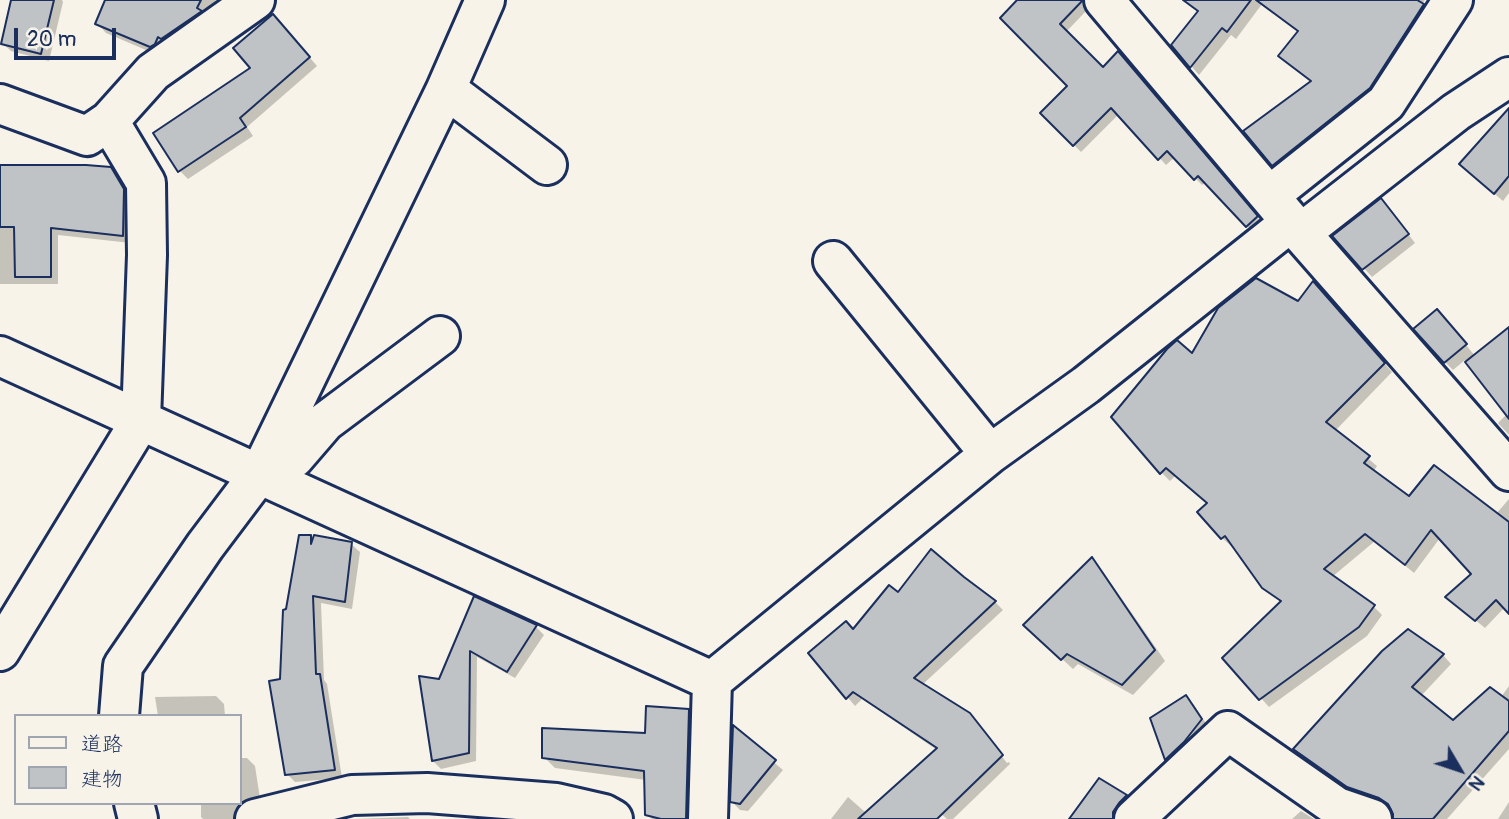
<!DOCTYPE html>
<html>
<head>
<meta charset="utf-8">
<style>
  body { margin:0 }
  #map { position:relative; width:1509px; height:819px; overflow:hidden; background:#f7f3e8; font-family:Pangolin,"Klee One",sans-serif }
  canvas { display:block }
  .legend { position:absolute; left:14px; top:714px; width:228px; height:91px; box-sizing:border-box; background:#f7f3e8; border:2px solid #9fa5b1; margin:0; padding:9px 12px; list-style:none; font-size:21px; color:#1b2f5e }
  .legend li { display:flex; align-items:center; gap:14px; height:35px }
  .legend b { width:35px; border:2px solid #9fa5b1 }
  .north { position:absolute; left:1425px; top:735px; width:70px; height:70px; -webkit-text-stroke:5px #f7f3e8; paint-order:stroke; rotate:129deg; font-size:19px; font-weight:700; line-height:28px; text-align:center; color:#1b2f5e }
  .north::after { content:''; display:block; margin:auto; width:24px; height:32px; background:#1b2f5e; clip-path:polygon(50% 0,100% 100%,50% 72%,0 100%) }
  .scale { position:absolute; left:14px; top:28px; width:102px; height:32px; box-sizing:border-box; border:4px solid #1b2f5e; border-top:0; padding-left:9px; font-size:21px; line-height:24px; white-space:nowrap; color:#1b2f5e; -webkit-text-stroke:5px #f7f3e8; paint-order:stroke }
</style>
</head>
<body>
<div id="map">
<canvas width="1509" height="819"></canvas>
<ul class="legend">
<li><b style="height:9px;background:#f7f3e8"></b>道路</li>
<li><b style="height:19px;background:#c0c3c5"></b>建物</li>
</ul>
<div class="north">N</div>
<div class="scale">20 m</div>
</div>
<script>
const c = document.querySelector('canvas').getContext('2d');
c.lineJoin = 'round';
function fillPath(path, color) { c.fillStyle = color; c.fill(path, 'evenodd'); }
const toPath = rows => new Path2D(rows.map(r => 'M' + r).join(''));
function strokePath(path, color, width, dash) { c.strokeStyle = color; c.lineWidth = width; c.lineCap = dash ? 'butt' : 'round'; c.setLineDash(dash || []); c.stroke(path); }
fillPath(toPath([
  [13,0,62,0,63,2,49,61,11,51,2,43],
  [107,0,216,0,207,18,160,56,106,33,97,23],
  [1020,0,1079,0,1088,9,1066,32,1103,69,1125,60,1263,224,1254,233,1206,182,1202,185,1175,157,1166,165,1119,114,1081,152,1042,113,1069,86],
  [1202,0,1425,0,1421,5,1431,14,1378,96,1282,173,1273,164,1312,82,1299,32,1262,4,1236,39,1231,35,1199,75,1173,45,1200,11],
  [281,24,317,66,247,127,253,136,188,179,180,171,253,68],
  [1509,126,1509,193,1503,201,1469,172],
  [0,167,110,169,119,177,132,199,131,243,58,235,58,284,0,284],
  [1389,209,1415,243,1372,277,1335,236],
  [1322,292,1392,372,1335,431,1377,466,1373,472,1409,499,1496,514,1509,499,1509,609,1505,607,1485,628,1447,597,1474,574,1440,538,1414,573,1375,541,1332,577,1374,607,1382,615,1367,636,1269,707,1225,658,1282,602,1263,586,1233,544,1231,546,1222,538,1209,503,1176,475,1170,481,1161,472,1192,355],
  [1445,319,1475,356,1509,329,1509,435,1498,423,1507,414,1465,360,1453,370,1445,362],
  [310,537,314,541,351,544,360,552,352,609,321,603,324,680,327,684,342,778,295,782,287,774,282,681,287,611],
  [1092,559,1102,570,1165,661,1133,695,1078,664,1073,669,1036,635],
  [963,579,995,602,1003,610,922,685,972,718,1007,763,1009,762,1010,764,953,819,947,819,911,788,937,750,862,699,855,706,811,654,854,631,898,594],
  [474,599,536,627,544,635,515,678,477,657,476,761,441,769,433,761,440,681],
  [1443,655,1451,664,1421,696,1453,722,1501,697,1509,686,1509,749,1447,819,1395,819,1395,815,1390,807,1358,796,1304,758,1295,749],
  [216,696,224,704,225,716,158,716,155,697],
  [1186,697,1194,705,1209,728,1174,767,1166,759,1153,718],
  [689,711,699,722,696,819,652,819,647,814,646,780,555,768,544,757,647,735],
  [734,729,783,770,748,811,740,810,732,802],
  [240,758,247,758,255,766,261,805,239,819,203,819,201,817,201,803,240,803],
  [1099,781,1126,797,1134,804,1122,819,1071,819],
  [848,797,873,819,831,819],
  [1509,802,1509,819,1498,819],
  [1301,811,1314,819,1292,819],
  [408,817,410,819,353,819,355,819]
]), '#0003');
const building = toPath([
  [11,0,54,0,41,54,1,44,11,0],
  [105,0,201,0,197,8,202,11,161,39,158,37,155,44,150,47,95,24,105,0],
  [1017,0,1083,0,1060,24,1103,67,1118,51,1258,216,1246,227,1198,176,1194,180,1167,151,1158,160,1111,108,1073,146,1040,113,1067,86,1000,18,1017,0],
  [1183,0,1251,0,1227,32,1222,28,1190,68,1171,45,1198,11,1183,0],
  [1256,0,1417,0,1424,4,1370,88,1272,166,1243,131,1311,81,1278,56,1298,31,1256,0],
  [273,14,310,57,240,118,246,127,178,172,153,133,250,68,233,48,273,14],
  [1509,108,1509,176,1494,194,1459,164,1509,108],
  [0,165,86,165,111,167,124,189,123,236,51,228,51,277,15,277,14,227,0,227,0,165],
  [1381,198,1409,234,1362,270,1332,236,1381,198],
  [1256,278,1298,301,1313,281,1385,363,1326,422,1370,456,1364,463,1409,496,1434,465,1509,522,1509,614,1496,600,1475,621,1445,597,1471,574,1431,530,1405,565,1365,534,1324,569,1375,605,1359,627,1259,700,1222,658,1281,601,1262,588,1225,536,1221,539,1197,512,1207,503,1166,468,1160,474,1111,417,1167,349,1177,340,1192,353,1218,308,1256,278],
  [1437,309,1467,344,1444,363,1413,329,1437,309],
  [1509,327,1509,419,1465,362,1509,327],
  [299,535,311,535,311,544,314,535,352,542,345,602,313,596,316,674,320,674,335,770,285,775,269,681,280,679,283,610,286,609,299,535],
  [931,549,964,577,996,601,914,678,970,713,1003,755,937,819,858,819,937,748,853,692,846,699,808,653,846,621,853,629,889,585,898,592,931,549],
  [1092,557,1155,650,1122,685,1067,654,1061,660,1023,625,1092,557],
  [474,596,537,625,507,672,470,651,469,753,432,761,419,676,439,679,474,596],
  [1408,629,1444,654,1412,687,1453,720,1490,687,1509,701,1509,731,1433,819,1393,819,1393,814,1388,804,1379,798,1347,787,1293,749,1382,651,1408,629],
  [1186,695,1202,719,1184,742,1165,760,1150,718,1186,695],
  [646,706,689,709,686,819,661,819,645,815,644,771,542,758,542,728,645,733,646,706],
  [733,725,776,760,740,804,730,802,733,725],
  [1099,778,1127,795,1119,803,1113,812,1113,819,1069,819,1099,778]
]);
fillPath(building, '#c0c3c5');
strokePath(building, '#1b2f5e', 2);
const minor = toPath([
  [1104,0,1291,222,1509,471],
  [446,89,547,165],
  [0,104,87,136,109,121,153,72,255,0],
  [1269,196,1386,103,1453,0],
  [1301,233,1456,112,1509,77],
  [833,261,990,454],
  [0,356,712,681],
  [260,473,294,458,325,422,440,336],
  [0,651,141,420,147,255,146,183,109,121],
  [119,716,123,666,205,546,260,473,446,89,485,0],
  [134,803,138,819],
  [255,819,352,795,427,793,556,803,604,814,613,819],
  [708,819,712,681,990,454,1086,385,1291,222],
  [1134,819,1228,731,1337,807,1372,819]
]);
strokePath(minor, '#1b2f5e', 44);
strokePath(minor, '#f7f3e8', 38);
</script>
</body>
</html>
